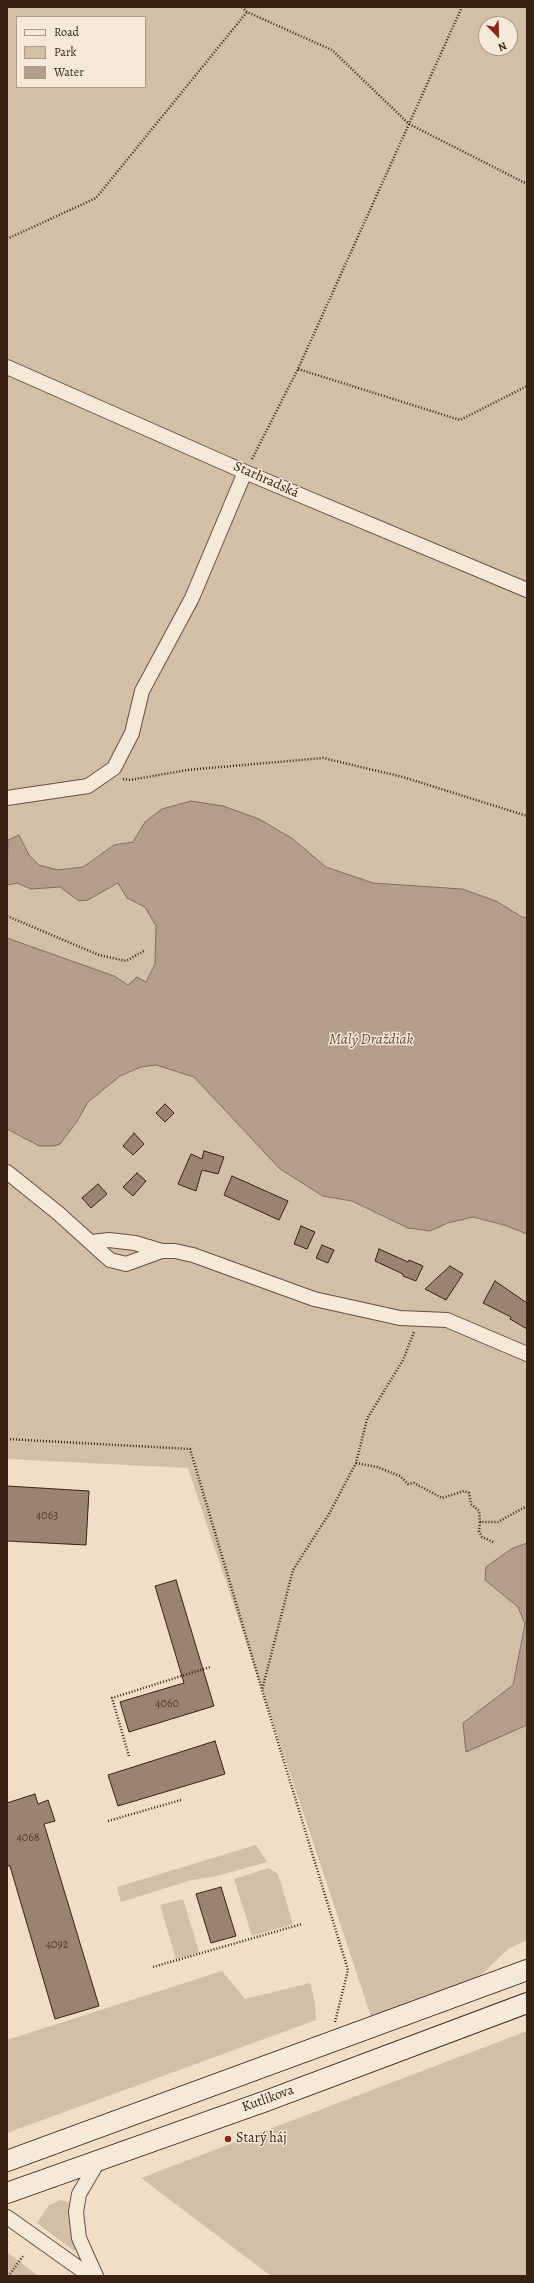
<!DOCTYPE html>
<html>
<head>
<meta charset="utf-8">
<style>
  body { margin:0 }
  #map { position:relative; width:534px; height:2283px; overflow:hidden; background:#f0dfc6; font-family:Alegreya,serif }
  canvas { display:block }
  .frame { position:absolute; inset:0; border:8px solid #3a2116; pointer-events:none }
  .legend { position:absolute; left:16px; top:16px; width:130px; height:72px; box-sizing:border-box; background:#f5eada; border:1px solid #aa9a8c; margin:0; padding:5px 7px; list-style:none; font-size:12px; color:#3a2116 }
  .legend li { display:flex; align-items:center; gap:8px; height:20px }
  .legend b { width:20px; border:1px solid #aa9a8c }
  .north { position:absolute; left:478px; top:16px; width:40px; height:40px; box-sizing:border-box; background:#f5eada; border:1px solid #aa9a8c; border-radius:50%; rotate:157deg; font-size:11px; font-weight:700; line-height:16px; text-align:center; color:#3a2116 }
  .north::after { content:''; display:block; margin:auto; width:14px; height:18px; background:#8f2418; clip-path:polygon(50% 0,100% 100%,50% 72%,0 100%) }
</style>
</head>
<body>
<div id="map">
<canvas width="534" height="2283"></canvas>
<div class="frame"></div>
<ul class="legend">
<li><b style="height:5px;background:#f5eada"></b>Road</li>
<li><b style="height:11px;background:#d1bfa8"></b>Park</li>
<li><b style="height:11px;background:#b29e8a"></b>Water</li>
</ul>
<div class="north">N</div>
</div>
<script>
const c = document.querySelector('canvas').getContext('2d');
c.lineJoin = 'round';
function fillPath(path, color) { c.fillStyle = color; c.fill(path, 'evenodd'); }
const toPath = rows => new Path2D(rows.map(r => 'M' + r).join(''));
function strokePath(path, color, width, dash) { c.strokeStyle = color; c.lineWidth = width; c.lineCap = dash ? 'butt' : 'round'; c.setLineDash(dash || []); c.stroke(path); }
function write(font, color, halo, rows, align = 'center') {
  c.font = font + ' Alegreya,serif'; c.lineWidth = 3; c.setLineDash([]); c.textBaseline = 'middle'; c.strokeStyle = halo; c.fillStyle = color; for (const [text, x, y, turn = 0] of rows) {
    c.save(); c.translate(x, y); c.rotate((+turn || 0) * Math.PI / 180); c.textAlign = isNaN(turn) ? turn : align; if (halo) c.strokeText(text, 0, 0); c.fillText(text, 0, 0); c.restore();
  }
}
fillPath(toPath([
  [7,7,527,7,527,918,522,917,496,901,462,889,373,883,326,867,293,839,223,806,191,801,162,809,145,822,133,842,114,845,83,867,58,870,39,865,29,855,19,835,7,844],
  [17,17,145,17,145,87,17,87],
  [486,24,510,24,510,48,486,48],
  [17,883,31,889,60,887,79,901,88,900,118,883,127,898,145,907,156,926,155,964,145,982,128,985,114,976,7,938,7,885],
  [153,1064,194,1077,280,1169,323,1196,352,1201,408,1228,430,1231,448,1223,473,1217,504,1225,527,1234,527,1543,511,1549,486,1567,485,1580,518,1607,525,1624,513,1685,463,1723,466,1751,527,1725,527,1940,508,1949,477,1979,371,2016,188,1468,7,1459,7,1129,33,1144,53,1146,60,1144,76,1123,88,1102,120,1076,141,1067],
  [256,1845,267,1862,217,1876,192,1880,121,1902,117,1887],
  [269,1868,278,1874,293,1924,252,1936,234,1879],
  [183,1899,199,1952,176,1959,160,1905],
  [222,1971,245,1999,310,1983,315,2003,316,2020,7,2133,7,2040],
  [527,2031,527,2273,525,2276,271,2276,141,2178],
  [61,2200,72,2203,71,2228,76,2249,74,2251,37,2223,49,2205],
  [7,2252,19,2261,38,2276,7,2276]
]), '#d1bfa8');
const water = toPath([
  [191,801,223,806,259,819,293,839,326,867,373,883,462,889,496,901,522,917,527,918,527,1234,504,1225,473,1217,448,1223,430,1231,408,1228,352,1201,323,1196,280,1169,194,1077,156,1065,141,1067,120,1076,88,1102,76,1123,60,1144,54,1146,39,1146,7,1129,7,938,114,976,128,985,137,977,146,982,155,964,156,926,145,907,127,898,118,883,88,900,79,901,60,887,31,889,17,883,7,885,8,840,19,835,29,855,39,865,58,870,83,867,114,845,133,842,145,822,162,809,191,801],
  [527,1543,527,1725,466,1752,463,1723,513,1685,525,1624,518,1607,485,1580,486,1567,511,1549,527,1543]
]);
fillPath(water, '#b29e8a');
strokePath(water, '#826c5c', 1);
const building = toPath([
  [165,1104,174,1113,165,1122,156,1113,165,1104],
  [134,1133,144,1144,133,1155,123,1146,134,1133],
  [204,1151,224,1157,218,1174,202,1170,196,1191,178,1184,191,1154,202,1159,204,1151],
  [137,1173,146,1181,133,1196,123,1187,137,1173],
  [232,1176,288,1201,279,1220,224,1195,232,1176],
  [98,1184,107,1194,91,1208,82,1198,98,1184],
  [301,1226,315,1232,307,1249,294,1244,301,1226],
  [322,1245,334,1250,328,1263,316,1258,322,1245],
  [379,1249,408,1262,409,1260,423,1266,416,1281,403,1276,403,1274,375,1261,379,1249],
  [450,1266,463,1274,446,1300,425,1289,450,1266],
  [495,1281,527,1303,527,1329,510,1319,511,1317,483,1303,495,1281],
  [7,1486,89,1491,86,1545,7,1541,7,1486],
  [176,1580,214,1706,129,1732,120,1702,184,1683,155,1586,176,1580],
  [215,1741,225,1774,118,1806,108,1775,215,1741],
  [35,1794,38,1804,48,1800,55,1821,44,1824,99,2006,55,2019,10,1866,7,1866,7,1803,35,1794],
  [221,1887,236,1936,211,1943,196,1894,221,1887]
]);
fillPath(building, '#998472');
strokePath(building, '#3a2116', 1);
const minor = toPath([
  [7,367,245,472,527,590],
  [7,798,88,786,114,768,132,733,142,691,192,598,245,472],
  [7,1172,58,1213,110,1260,126,1264,162,1251,175,1251,193,1255,314,1299,400,1318,447,1320,527,1354],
  [91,1242,109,1240,135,1243,162,1251],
  [7,2217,90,2276],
  [96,2276,79,2238,76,2212,79,2194,99,2160]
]);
const secondary = toPath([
  [7,2161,527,1970],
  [7,2193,266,2101,527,2003]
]);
strokePath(minor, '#685042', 16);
strokePath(secondary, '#3a2116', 22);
strokePath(toPath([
  [242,7,247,12,332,50,409,124,527,184],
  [7,239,96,198,247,12],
  [298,369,460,420,527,386],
  [252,459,298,369,462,7],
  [123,779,130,780,187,770,323,758,403,777,527,816],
  [7,916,99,955,126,961,144,951],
  [7,1439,190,1449,262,1690],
  [356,1463,377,1467,400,1476,408,1484,414,1483,442,1498,464,1491,469,1493,471,1504,479,1511,480,1522,498,1522,527,1506],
  [480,1522,479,1531,482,1537,495,1543],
  [129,1756,112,1698,210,1667],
  [108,1821,181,1800],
  [153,1967,302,1924],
  [335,2022,348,1970,262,1690,293,1570,329,1514,356,1463,367,1419,403,1360,414,1332],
  [7,2138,8,2138],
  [7,2243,9,2244],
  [10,2274,23,2256]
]), '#3a2116', 2.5, [1, 2]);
strokePath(minor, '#f5eada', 14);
strokePath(secondary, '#f5eada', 20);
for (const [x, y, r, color] of [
  [228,2139,4,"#8f2418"]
]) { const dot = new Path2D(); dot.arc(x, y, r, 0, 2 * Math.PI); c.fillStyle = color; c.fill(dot); strokePath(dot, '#f5eada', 1.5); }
write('12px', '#523a2d', null, [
  ["4063",47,1516],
  ["4060",167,1704],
  ["4068",28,1838],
  ["4092",57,1945]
]);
write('14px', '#3a2116', '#f5eada', [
  ["Starhradská",266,480,24],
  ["Kutlíkova",268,2099,-20]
]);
write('14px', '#3a2116', '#f5eada', [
  ["Starý háj",236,2139]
], 'left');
write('italic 15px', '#644d3f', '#f5eada', [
  ["Malý Draždiak",371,1040]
]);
</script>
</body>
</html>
